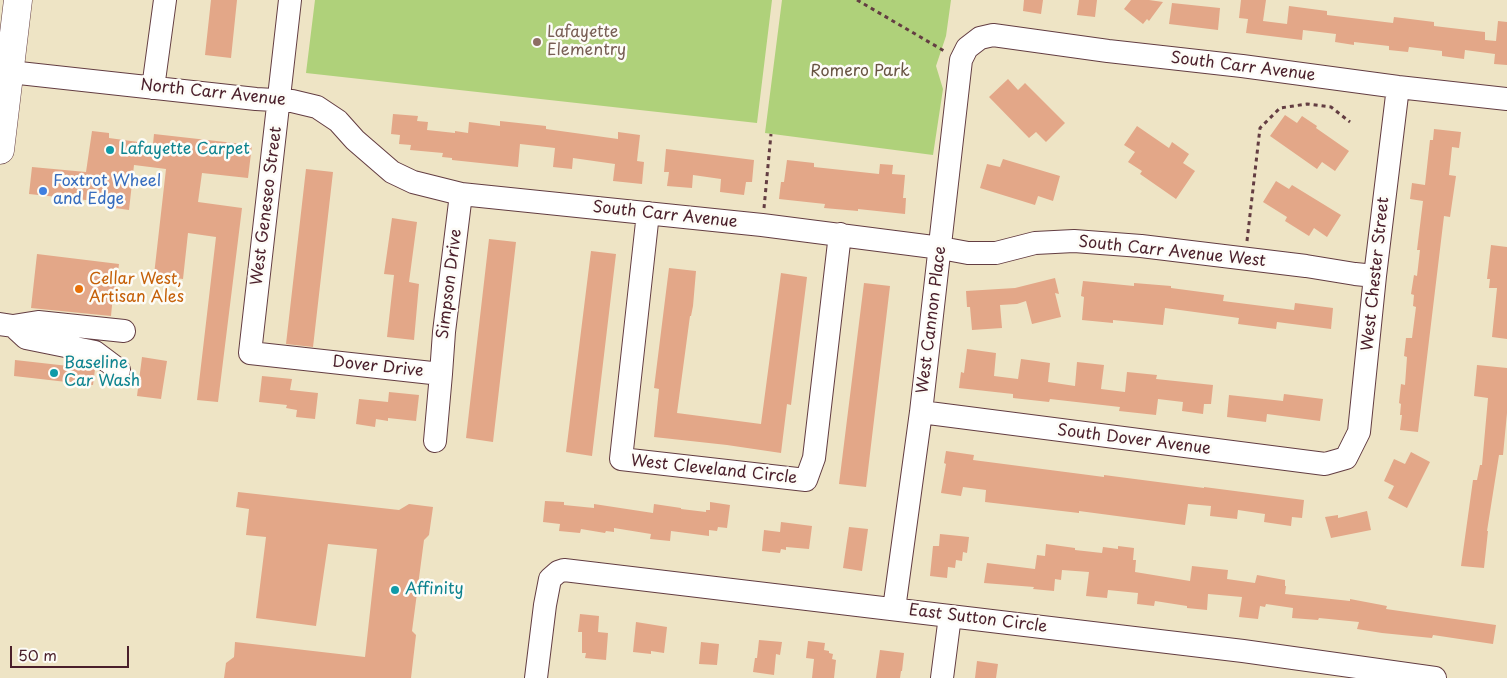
<!DOCTYPE html>
<html>
<head>
<meta charset="utf-8">
<style>
  body { margin:0 }
  #map { position:relative; width:1507px; height:678px; overflow:hidden; background:#eee4c5; font-family:"Playpen Sans",sans-serif }
  canvas { display:block }
  .scale { position:absolute; left:10px; top:646px; width:119px; height:22px; box-sizing:border-box; border:2px solid #4a1f2b; border-top:0; padding-left:6px; font-size:15px; line-height:18px; white-space:nowrap; color:#4a1f2b; -webkit-text-stroke:4px #fdfcf7; paint-order:stroke }
</style>
</head>
<body>
<div id="map">
<canvas width="1507" height="678"></canvas>
<div class="scale">50 m</div>
</div>
<script>
const c = document.querySelector('canvas').getContext('2d');
c.lineJoin = 'round';
function fillPath(path, color) { c.fillStyle = color; c.fill(path, 'evenodd'); }
const toPath = rows => new Path2D(rows.map(r => 'M' + r).join(''));
function strokePath(path, color, width, dash) { c.strokeStyle = color; c.lineWidth = width; c.lineCap = dash ? 'butt' : 'round'; c.setLineDash(dash || []); c.stroke(path); }
function write(font, color, halo, rows, align = 'center') {
  c.font = font + ' "Playpen Sans",sans-serif'; c.lineWidth = 5; c.setLineDash([]); c.textBaseline = 'middle'; c.strokeStyle = halo; c.fillStyle = color; for (const [text, x, y, turn = 0] of rows) {
    c.save(); c.translate(x, y); c.rotate((+turn || 0) * Math.PI / 180); c.textAlign = isNaN(turn) ? turn : align; if (halo) c.strokeText(text, 0, 0); c.fillText(text, 0, 0); c.restore();
  }
}
fillPath(toPath([
  [315,0,772,0,757,123,306,73],
  [782,0,951,0,946,36,936,66,943,89,933,155,765,133]
]), '#afd17a');
fillPath(toPath([
  [211,0,237,0,231,58,205,55],
  [1024,0,1043,0,1041,14,1023,11],
  [1079,0,1097,0,1095,17,1077,15],
  [1131,0,1149,0,1163,2,1149,21,1147,19,1143,24,1124,9],
  [1241,0,1266,0,1263,21,1287,24,1289,6,1327,11,1327,15,1393,23,1394,17,1434,22,1434,26,1485,32,1485,40,1496,41,1498,21,1507,22,1507,65,1494,64,1495,54,1465,50,1464,59,1442,56,1442,51,1409,47,1408,52,1389,50,1389,46,1354,42,1354,45,1335,42,1336,34,1303,30,1302,40,1246,33,1248,19,1239,18],
  [1172,3,1220,8,1218,30,1169,24],
  [1008,79,1018,90,1025,83,1065,123,1046,142,1036,132,1029,138,989,97],
  [393,114,418,116,417,121,428,122,427,130,455,133,455,131,468,133,469,122,500,126,500,121,546,126,546,129,618,139,618,132,640,135,637,161,644,162,642,184,613,181,615,164,573,158,572,169,553,167,555,148,520,144,518,167,452,160,452,158,442,157,443,153,410,150,411,145,399,144,400,135,391,134],
  [1285,115,1297,123,1302,116,1317,126,1316,128,1349,151,1335,171,1322,162,1317,169,1270,136],
  [1137,126,1169,148,1172,142,1189,154,1183,163,1195,171,1176,199,1140,174,1142,171,1128,162,1135,152,1124,145],
  [1434,129,1461,132,1459,148,1452,147,1449,175,1456,176,1450,217,1444,216,1418,432,1400,430,1402,415,1400,415,1401,404,1399,403,1401,384,1405,385,1407,357,1404,356,1406,338,1412,338,1416,307,1413,306,1414,295,1411,294,1414,275,1417,276,1420,250,1417,250,1423,201,1410,199,1412,183,1425,185,1430,140,1433,140],
  [92,131,109,133,109,138,153,144,154,134,252,145,248,178,202,173,198,202,242,208,218,402,197,400,216,237,188,233,183,279,154,275,166,169,134,165,129,210,115,208,114,203,29,194,32,167,86,172],
  [666,149,754,160,752,182,746,182,744,195,720,192,721,179,693,175,692,188,667,186,669,172,664,172],
  [1003,159,1060,176,1053,201,1038,196,1035,205,980,188,987,164,1000,167],
  [787,160,814,163,814,167,879,174,880,164,893,165,892,174,905,175,903,198,906,198,905,214,858,209,858,211,824,208,825,204,779,199,781,182,784,182],
  [306,169,333,172,313,347,286,344],
  [1276,181,1289,189,1292,185,1341,215,1327,237,1314,228,1309,236,1285,221,1287,217,1263,202],
  [392,218,417,222,409,282,419,284,414,340,387,337,394,275,384,274],
  [489,239,516,242,493,442,466,438],
  [1491,245,1507,247,1507,339,1492,337,1497,288,1489,288,1490,279,1487,279],
  [591,251,616,254,592,456,566,452],
  [37,254,119,264,115,295,113,295,111,316,31,308],
  [669,268,696,271,693,306,691,316,690,316,677,413,761,424,781,273,807,277,791,405,787,404,781,453,727,445,654,437,659,389,654,388],
  [1055,278,1059,294,1055,293,1061,317,1032,324,1026,301,1017,304,1000,305,1002,328,972,330,970,307,967,307,966,291,1015,288],
  [1083,281,1134,286,1134,283,1171,286,1171,288,1224,295,1223,301,1294,310,1295,303,1333,308,1331,329,1277,322,1276,329,1238,324,1239,318,1165,308,1163,325,1113,320,1113,323,1082,320,1084,297,1081,296],
  [864,283,890,286,866,487,839,484],
  [967,349,996,353,994,376,1018,379,1021,359,1036,361,1050,363,1048,382,1075,386,1077,362,1104,365,1101,389,1125,392,1127,372,1157,375,1156,379,1213,385,1211,404,1204,404,1203,414,1182,411,1183,402,1158,399,1156,415,1119,411,1120,407,1050,399,1049,402,1013,398,1013,394,959,388,961,372,964,373],
  [142,357,167,361,161,399,137,396],
  [15,360,95,369,93,385,14,376],
  [1477,365,1507,368,1507,413,1503,455,1499,455,1487,531,1488,531,1484,568,1461,566,1473,480,1477,480,1480,465,1482,465,1488,398,1474,396],
  [262,376,292,379,290,390,318,393,315,419,296,417,297,410,286,408,287,405,259,402],
  [389,392,419,395,416,421,388,418,388,421,376,419,375,427,356,424,359,399,388,402],
  [1284,394,1323,399,1320,421,1267,414,1266,422,1227,417,1229,395,1283,401],
  [946,451,974,455,973,460,1104,477,1104,475,1204,488,1204,487,1304,500,1302,518,1292,517,1291,526,1264,522,1265,514,1238,510,1237,519,1210,516,1211,506,1188,504,1185,525,1079,511,1079,513,985,502,986,490,963,487,961,496,941,493,946,464,944,463],
  [1411,452,1430,462,1407,508,1388,498,1394,486,1384,481,1394,459,1405,464],
  [238,492,399,510,409,504,433,507,429,535,424,540,412,631,416,635,411,678,224,678,226,663,234,657,235,642,365,657,377,549,328,544,316,626,256,618,266,537,246,535,249,509,236,507],
  [545,501,564,502,564,505,594,508,594,504,653,513,654,504,681,508,681,509,706,512,706,510,710,510,710,502,730,505,727,528,718,527,717,531,709,530,709,536,671,531,670,541,650,539,651,534,614,528,614,532,606,531,605,533,581,529,580,533,559,531,560,524,543,522],
  [1367,511,1371,530,1331,538,1325,517,1338,515,1338,518],
  [781,522,812,526,809,549,786,547,786,550,781,549,780,553,762,551,764,530,780,532],
  [849,527,868,529,862,571,843,568],
  [940,534,969,537,967,553,963,552,962,561,956,560,955,568,948,567,947,578,930,576,933,546,939,546],
  [1046,544,1075,548,1075,550,1102,553,1103,547,1118,549,1118,546,1134,548,1133,560,1136,560,1135,572,1190,581,1192,566,1228,570,1227,579,1255,583,1257,575,1285,580,1285,586,1286,586,1285,594,1350,601,1350,599,1387,606,1386,609,1496,625,1493,644,1433,635,1432,638,1382,633,1357,629,1359,622,1319,618,1318,620,1292,618,1293,608,1266,604,1265,607,1260,606,1258,619,1239,617,1242,597,1208,594,1207,610,1187,608,1187,606,1155,601,1154,606,1137,604,1138,593,1108,590,1107,598,1086,596,1089,572,1062,570,1061,580,1055,579,1054,591,1033,589,1034,587,984,583,987,563,1035,569,1037,555,1045,556],
  [580,614,599,616,598,632,608,633,606,660,585,658,586,653,582,653,582,632,578,632],
  [636,622,667,627,664,653,651,651,651,654,633,652],
  [759,640,782,642,780,655,776,654,774,675,753,672,755,658,757,658],
  [808,641,825,643,824,650,829,651,829,653,833,654,832,659,836,660,834,678,812,678,814,659,806,658],
  [701,642,719,644,717,665,699,664],
  [880,650,904,653,902,671,901,671,900,678,876,678],
  [977,661,998,664,996,678,975,678]
]), '#e3a788');
const minor = toPath([
  [290,0,250,353,441,374,435,441],
  [10,72,256,99,292,101,317,107,338,121,355,140,392,172,413,182,461,194,762,225,941,248,968,253,996,253,1035,243,1074,241,1141,246,1306,266,1355,274,1375,276],
  [153,88,165,0],
  [648,213,621,459,806,480,814,458,840,234],
  [0,324,13,326,26,338,95,352,119,370],
  [13,326,38,322,124,331],
  [441,374,444,332,461,194],
  [921,412,1325,464,1346,458,1359,432,1375,276,1398,87],
  [894,609,921,412,961,60,967,48,980,38,993,35,1108,51,1242,66,1398,87,1507,99],
  [536,678,545,605,550,579,558,572,564,570,1243,651,1435,678],
  [942,678,950,616]
]);
const major = toPath([
  [0,150,18,0]
]);
strokePath(minor, '#633d42', 24);
strokePath(major, '#633d42', 29);
strokePath(toPath([
  [857,0,946,52],
  [764,208,771,134],
  [1247,241,1260,128,1280,108,1307,104,1331,107,1350,122]
]), '#633d42', 3, [4, 4]);
strokePath(minor, '#fff', 22);
strokePath(major, '#fff', 28);
for (const [x, y, r, color] of [
  [537,42,5,"#8d6e63"],
  [110,150,5,"#0f9aa8"],
  [43,191,5,"#3f7fe0"],
  [79,289,5,"#e8710a"],
  [54,373,5,"#0f9aa8"],
  [395,590,5,"#0f9aa8"]
]) { const dot = new Path2D(); dot.arc(x, y, r, 0, 2 * Math.PI); c.fillStyle = color; c.fill(dot); strokePath(dot, '#fdfcf7', 2); }
write('16px', '#785e54', '#fdfcf7', [
  ["Lafayette",547,33],
  ["Elementry",547,51]
], 'left');
write('16px', '#4a1f2b', '#fdfcf7', [
  ["South Carr Avenue",1243,67,7],
  ["North Carr Avenue",213,93,6],
  ["West Geneseo Street",267,206,-83],
  ["South Carr Avenue",665,215,6],
  ["South Carr Avenue West",1172,252,6],
  ["West Chester Street",1376,274,-84],
  ["Simpson Drive",450,284,-83],
  ["West Cannon Place",932,320,-83],
  ["Dover Drive",378,367,6],
  ["South Dover Avenue",1134,440,7],
  ["West Cleveland Circle",714,470,6],
  ["East Sutton Circle",978,619,7]
]);
write('16px', '#685443', '#fdfcf7', [
  ["Romero Park",860,72]
]);
write('16px', '#0d838f', '#fdfcf7', [
  ["Lafayette Carpet",120,150],
  ["Baseline",64,364],
  ["Car Wash",64,382],
  ["Affinity",405,590]
], 'left');
write('16px', '#366cbe', '#fdfcf7', [
  ["Foxtrot Wheel",53,182],
  ["and Edge",53,200]
], 'left');
write('16px', '#c56008', '#fdfcf7', [
  ["Cellar West,",89,280],
  ["Artisan Ales",89,298]
], 'left');
</script>
</body>
</html>
